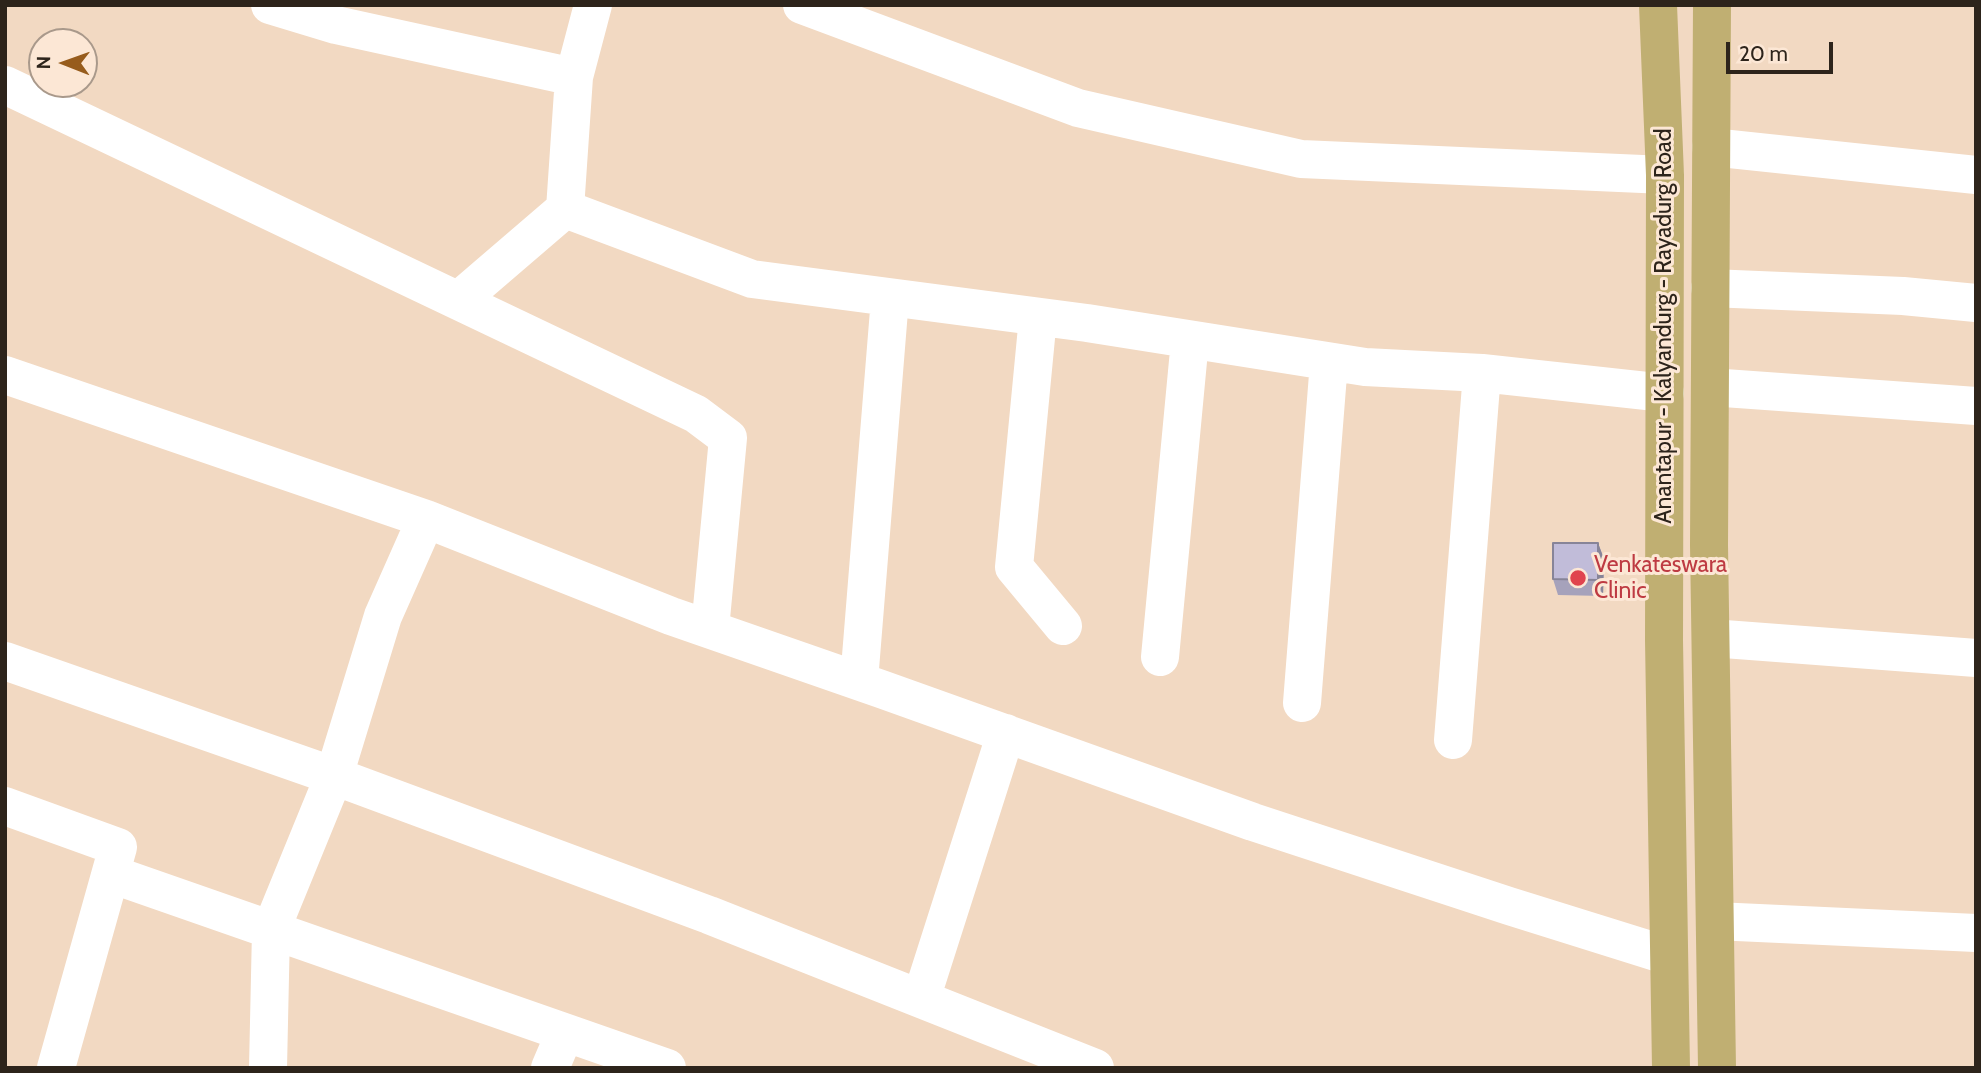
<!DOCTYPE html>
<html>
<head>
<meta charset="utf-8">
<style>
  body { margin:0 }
  #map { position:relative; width:1981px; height:1073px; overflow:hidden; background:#f2d9c2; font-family:Cabin,sans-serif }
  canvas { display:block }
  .frame { position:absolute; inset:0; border:7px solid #2d241b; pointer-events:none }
  .north { position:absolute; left:28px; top:28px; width:70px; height:70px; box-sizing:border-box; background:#fce7d5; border:2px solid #a9998b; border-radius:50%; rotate:271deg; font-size:19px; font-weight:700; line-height:28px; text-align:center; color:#2d241b }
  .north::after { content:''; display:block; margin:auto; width:24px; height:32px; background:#975c1c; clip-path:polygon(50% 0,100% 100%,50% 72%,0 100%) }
  .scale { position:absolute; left:1726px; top:42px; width:107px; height:32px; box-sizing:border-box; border:4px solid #2d241b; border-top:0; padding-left:9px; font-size:21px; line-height:24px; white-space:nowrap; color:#2d241b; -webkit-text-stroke:5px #fce7d5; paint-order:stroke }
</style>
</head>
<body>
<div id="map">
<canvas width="1981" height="1073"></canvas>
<div class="frame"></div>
<div class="north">N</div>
<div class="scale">20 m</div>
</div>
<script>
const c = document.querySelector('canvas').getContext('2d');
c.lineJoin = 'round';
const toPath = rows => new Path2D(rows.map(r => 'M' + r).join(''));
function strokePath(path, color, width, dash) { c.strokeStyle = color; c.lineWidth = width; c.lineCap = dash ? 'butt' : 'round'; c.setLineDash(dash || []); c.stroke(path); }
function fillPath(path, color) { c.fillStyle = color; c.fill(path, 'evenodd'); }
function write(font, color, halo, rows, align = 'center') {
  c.font = font + ' Cabin,sans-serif'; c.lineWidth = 6; c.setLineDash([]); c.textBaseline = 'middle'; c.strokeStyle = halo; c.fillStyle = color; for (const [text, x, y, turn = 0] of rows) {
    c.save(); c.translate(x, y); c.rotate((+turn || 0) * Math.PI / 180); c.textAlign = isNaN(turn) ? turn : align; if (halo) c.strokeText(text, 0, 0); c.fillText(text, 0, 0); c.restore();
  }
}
strokePath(toPath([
  [270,5,336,25,574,77,593,5],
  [802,5,1078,108,1301,159,1665,175],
  [574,77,565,209,752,279,1087,323,1365,367,1482,373,1665,393],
  [5,85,696,414,728,438,710,629],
  [1711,147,1976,175],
  [1710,288,1903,296,1976,303],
  [459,300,565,209],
  [1038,317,1014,567,1063,626],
  [5,375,426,519],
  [1710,387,1976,406],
  [1711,638,1976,658],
  [1160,657,1190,340],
  [5,661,334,776,709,915,1095,1068],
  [859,681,890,298],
  [1302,703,1329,362],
  [1453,740,1482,373],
  [5,806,118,847,56,1068],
  [111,874,667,1068],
  [1715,921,1976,933],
  [921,999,1006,733],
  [268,1068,271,930,334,776,383,616,426,519,671,616,881,689,1253,822,1509,906,1669,956],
  [550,1068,565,1033]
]), '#fff', 38);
strokePath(toPath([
  [1658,5,1665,175,1664,640,1671,1068],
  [1712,5,1709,545,1717,1068]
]), '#c0af72', 38);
fillPath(toPath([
  [1598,543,1604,559,1603,596,1558,595,1553,579]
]), '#a6a2bb');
fillPath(toPath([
  [1598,543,1604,559,1603,596,1598,580]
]), '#878498');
const building = toPath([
  [1553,543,1598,543,1598,580,1553,579,1553,543]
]);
fillPath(building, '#c1bcd9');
strokePath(building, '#878498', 2);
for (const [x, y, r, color] of [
  [1578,578,9,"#e0444e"]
]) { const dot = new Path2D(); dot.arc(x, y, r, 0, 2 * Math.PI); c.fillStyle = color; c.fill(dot); strokePath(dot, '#fce7d5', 2.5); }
write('23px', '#2d241b', '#fce7d5', [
  ["Anantapur - Kalyandurg - Rayadurg Road",1664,326,-90]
]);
write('23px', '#be3a42', '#fce7d5', [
  ["Venkateswara",1594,565],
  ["Clinic",1594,591]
], 'left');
</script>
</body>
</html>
